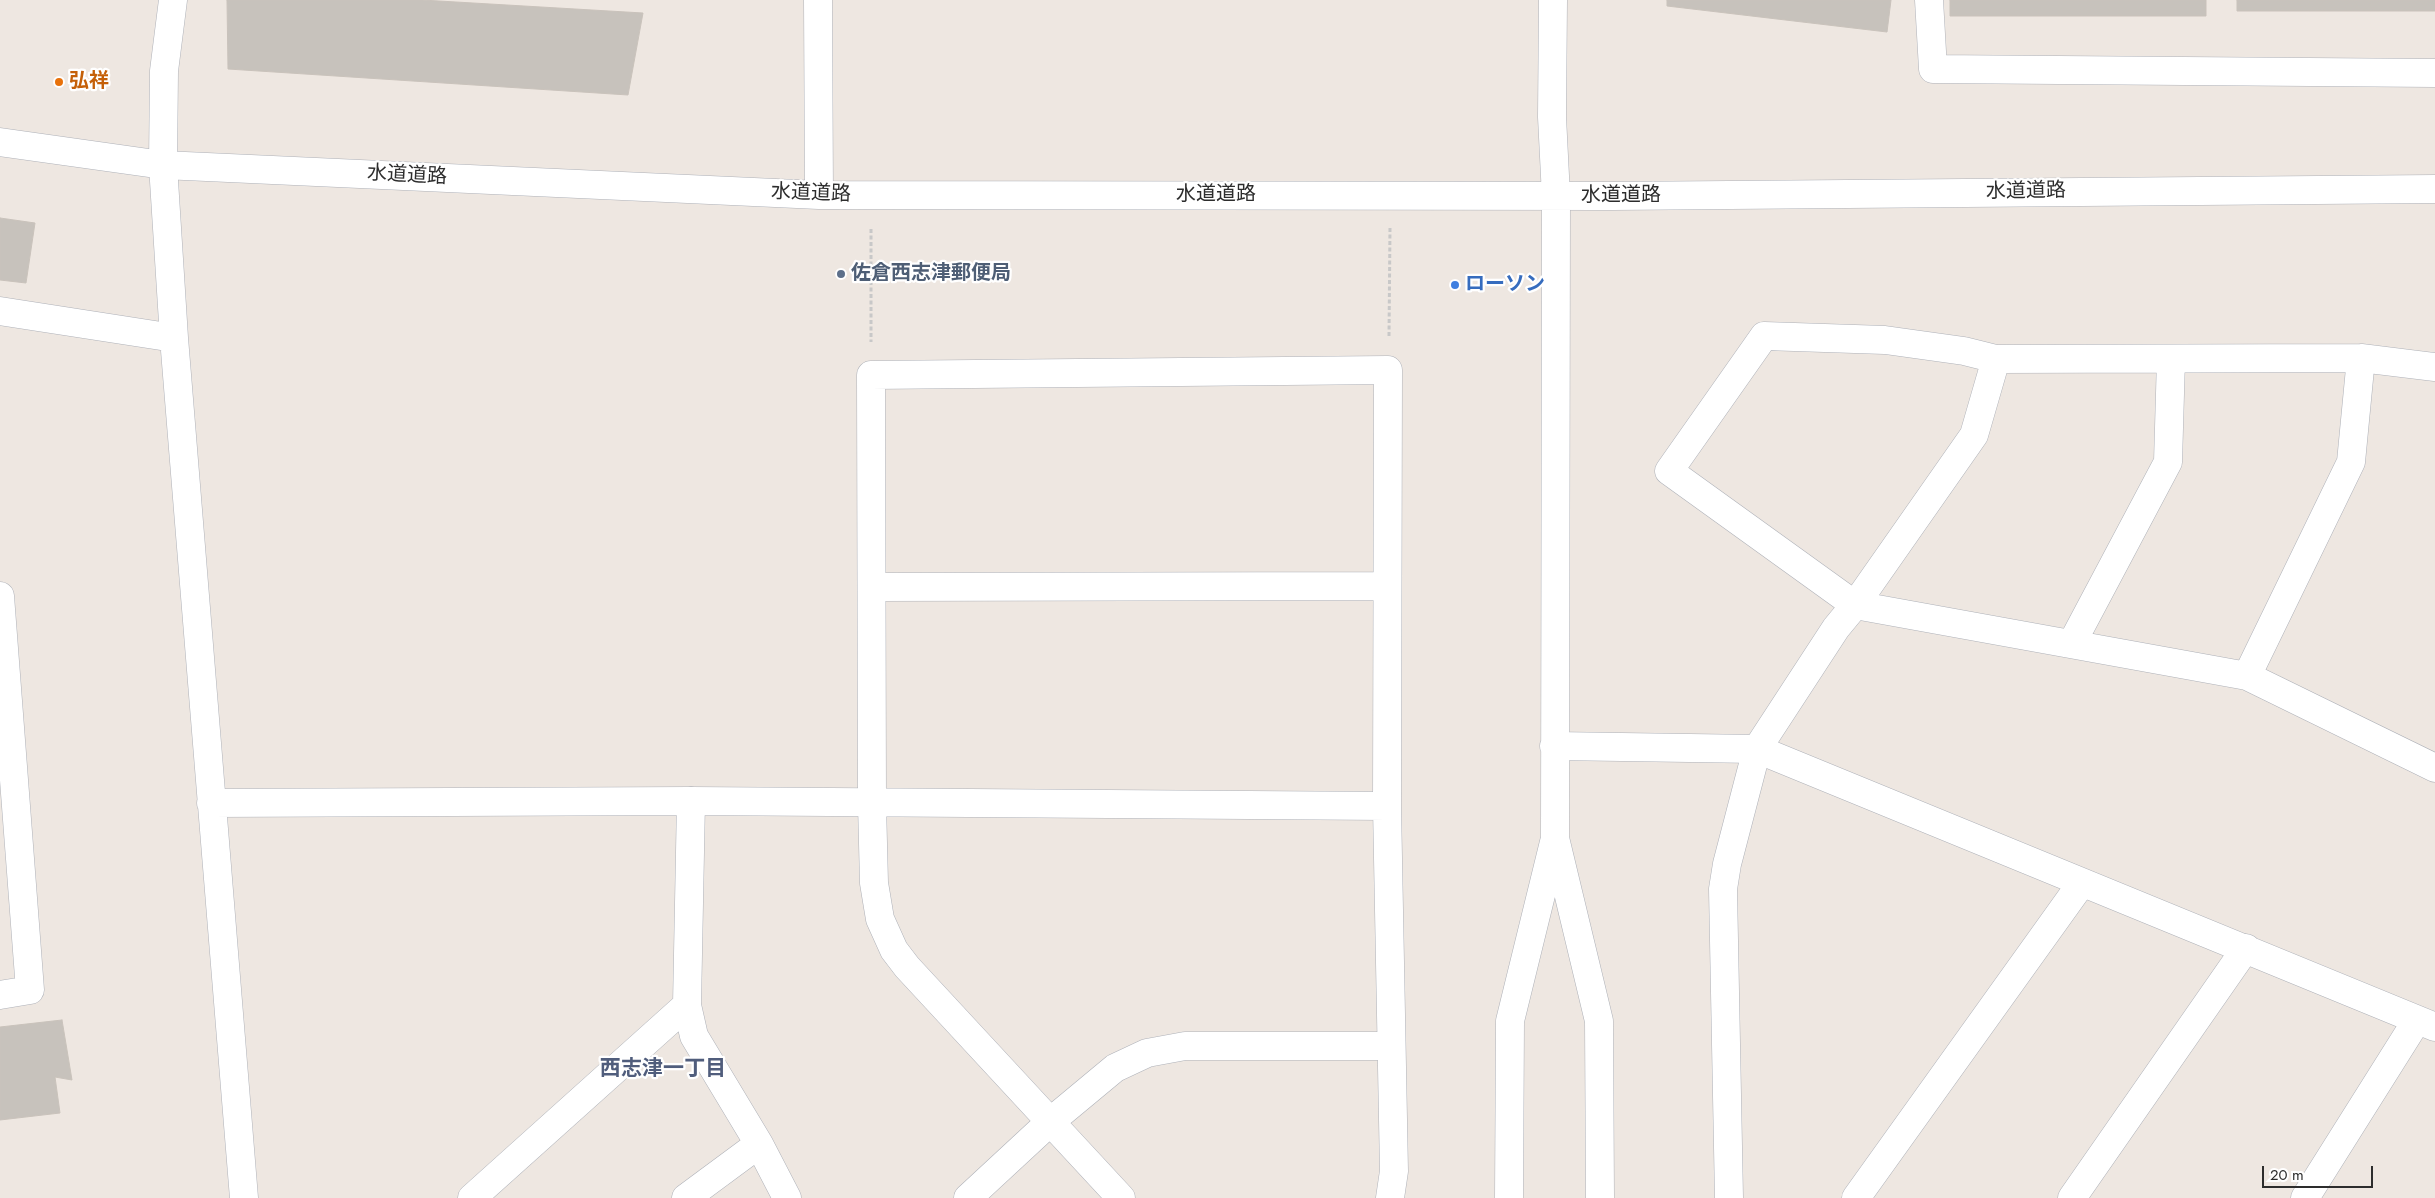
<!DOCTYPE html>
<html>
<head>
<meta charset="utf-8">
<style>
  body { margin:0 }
  #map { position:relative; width:2435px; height:1198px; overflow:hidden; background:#eee7e1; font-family:Jost,sans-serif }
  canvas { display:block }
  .scale { position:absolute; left:2262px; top:1166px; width:111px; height:22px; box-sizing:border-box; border:2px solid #2d2d2d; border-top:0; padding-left:6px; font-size:15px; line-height:18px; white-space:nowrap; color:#2d2d2d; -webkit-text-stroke:4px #fff; paint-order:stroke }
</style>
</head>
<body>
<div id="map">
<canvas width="2435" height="1198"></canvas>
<div class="scale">20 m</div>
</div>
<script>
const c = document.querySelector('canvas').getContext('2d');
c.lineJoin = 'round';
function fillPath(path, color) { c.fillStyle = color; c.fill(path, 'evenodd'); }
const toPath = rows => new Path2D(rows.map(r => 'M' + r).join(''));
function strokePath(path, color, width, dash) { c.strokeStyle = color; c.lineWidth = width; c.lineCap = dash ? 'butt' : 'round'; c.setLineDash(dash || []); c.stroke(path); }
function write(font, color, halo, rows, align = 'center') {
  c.font = font + ' Jost,"Noto Sans JP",sans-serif'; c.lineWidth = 4.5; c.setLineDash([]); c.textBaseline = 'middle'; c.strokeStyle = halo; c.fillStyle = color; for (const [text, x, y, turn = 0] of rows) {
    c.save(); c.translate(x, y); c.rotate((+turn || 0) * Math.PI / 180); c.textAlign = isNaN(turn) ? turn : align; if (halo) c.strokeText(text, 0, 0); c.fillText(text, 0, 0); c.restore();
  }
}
const building = toPath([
  [227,0,422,0,643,13,628,95,228,69,227,0],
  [1667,0,1891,0,1887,32,1667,6,1667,0],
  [1950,0,2206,0,2206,16,1950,16,1950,0],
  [2237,0,2435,0,2435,11,2237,11,2237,0],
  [0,218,35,223,26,283,0,280,0,218],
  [62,1020,72,1080,55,1077,60,1113,0,1120,0,1027,62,1020]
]);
fillPath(building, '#c7c2bc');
strokePath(building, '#c9c2bb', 1);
const minor = toPath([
  [173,0,164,71,163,165,174,338,244,1198],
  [818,0,819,195],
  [1553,0,1552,117,1556,196,1555,838,1599,1021,1600,1198],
  [1929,0,1933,69,2435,73],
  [0,142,163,165,819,195,1612,196,2435,189],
  [0,311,174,338],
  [2435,367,2361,358,1996,359,1964,351,1885,340,1764,336,1669,471,1855,605,2247,676,2435,768],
  [872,587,1387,586],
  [0,596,30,990,0,995],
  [2072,643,2168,462,2171,359],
  [2247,676,2351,462,2361,358],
  [1554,746,1757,749,2435,1027],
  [691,801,687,1005,694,1036,759,1144,787,1198],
  [211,803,691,801,1387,806],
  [472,1198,687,1005],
  [686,1198,759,1144],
  [968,1198,1050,1122,1115,1068,1147,1053,1185,1046,1391,1046],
  [1121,1198,907,967,894,950,880,919,874,883,872,804,871,375,1388,370,1387,806,1394,1171,1390,1198],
  [1509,1198,1510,1021,1554,842],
  [1729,1198,1723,889,1727,864,1757,749,1836,628,1855,605,1974,435,1996,359],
  [1856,1198,2081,884],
  [2072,1198,2246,948],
  [2305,1198,2417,1020]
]);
strokePath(minor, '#aeb1b8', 29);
strokePath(toPath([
  [871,229,871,342],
  [1389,336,1390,228]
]), '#c8c8c8', 3, [4, 2.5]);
strokePath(minor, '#fff', 28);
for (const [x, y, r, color] of [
  [59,82,5,"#e8710a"],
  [841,274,5,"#5c6f8a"],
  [1455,285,5,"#3f7fe0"]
]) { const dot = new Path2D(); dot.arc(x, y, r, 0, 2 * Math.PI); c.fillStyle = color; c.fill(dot); strokePath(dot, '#fff', 2); }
write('bold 20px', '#c56008', '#fff', [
  ["弘祥",69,82]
], 'left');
write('20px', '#2d2d2d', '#fff', [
  ["水道道路",407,176,3],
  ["水道道路",2026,192,-1],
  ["水道道路",811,194,2],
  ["水道道路",1216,195],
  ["水道道路",1621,196]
]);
write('bold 20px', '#4e5e75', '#fff', [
  ["佐倉西志津郵便局",851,274]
], 'left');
write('bold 20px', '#366cbe', '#fff', [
  ["ローソン",1465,285]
], 'left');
write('bold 21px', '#505d7c', '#fff', [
  ["西志津一丁目",663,1070]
]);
</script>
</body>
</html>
